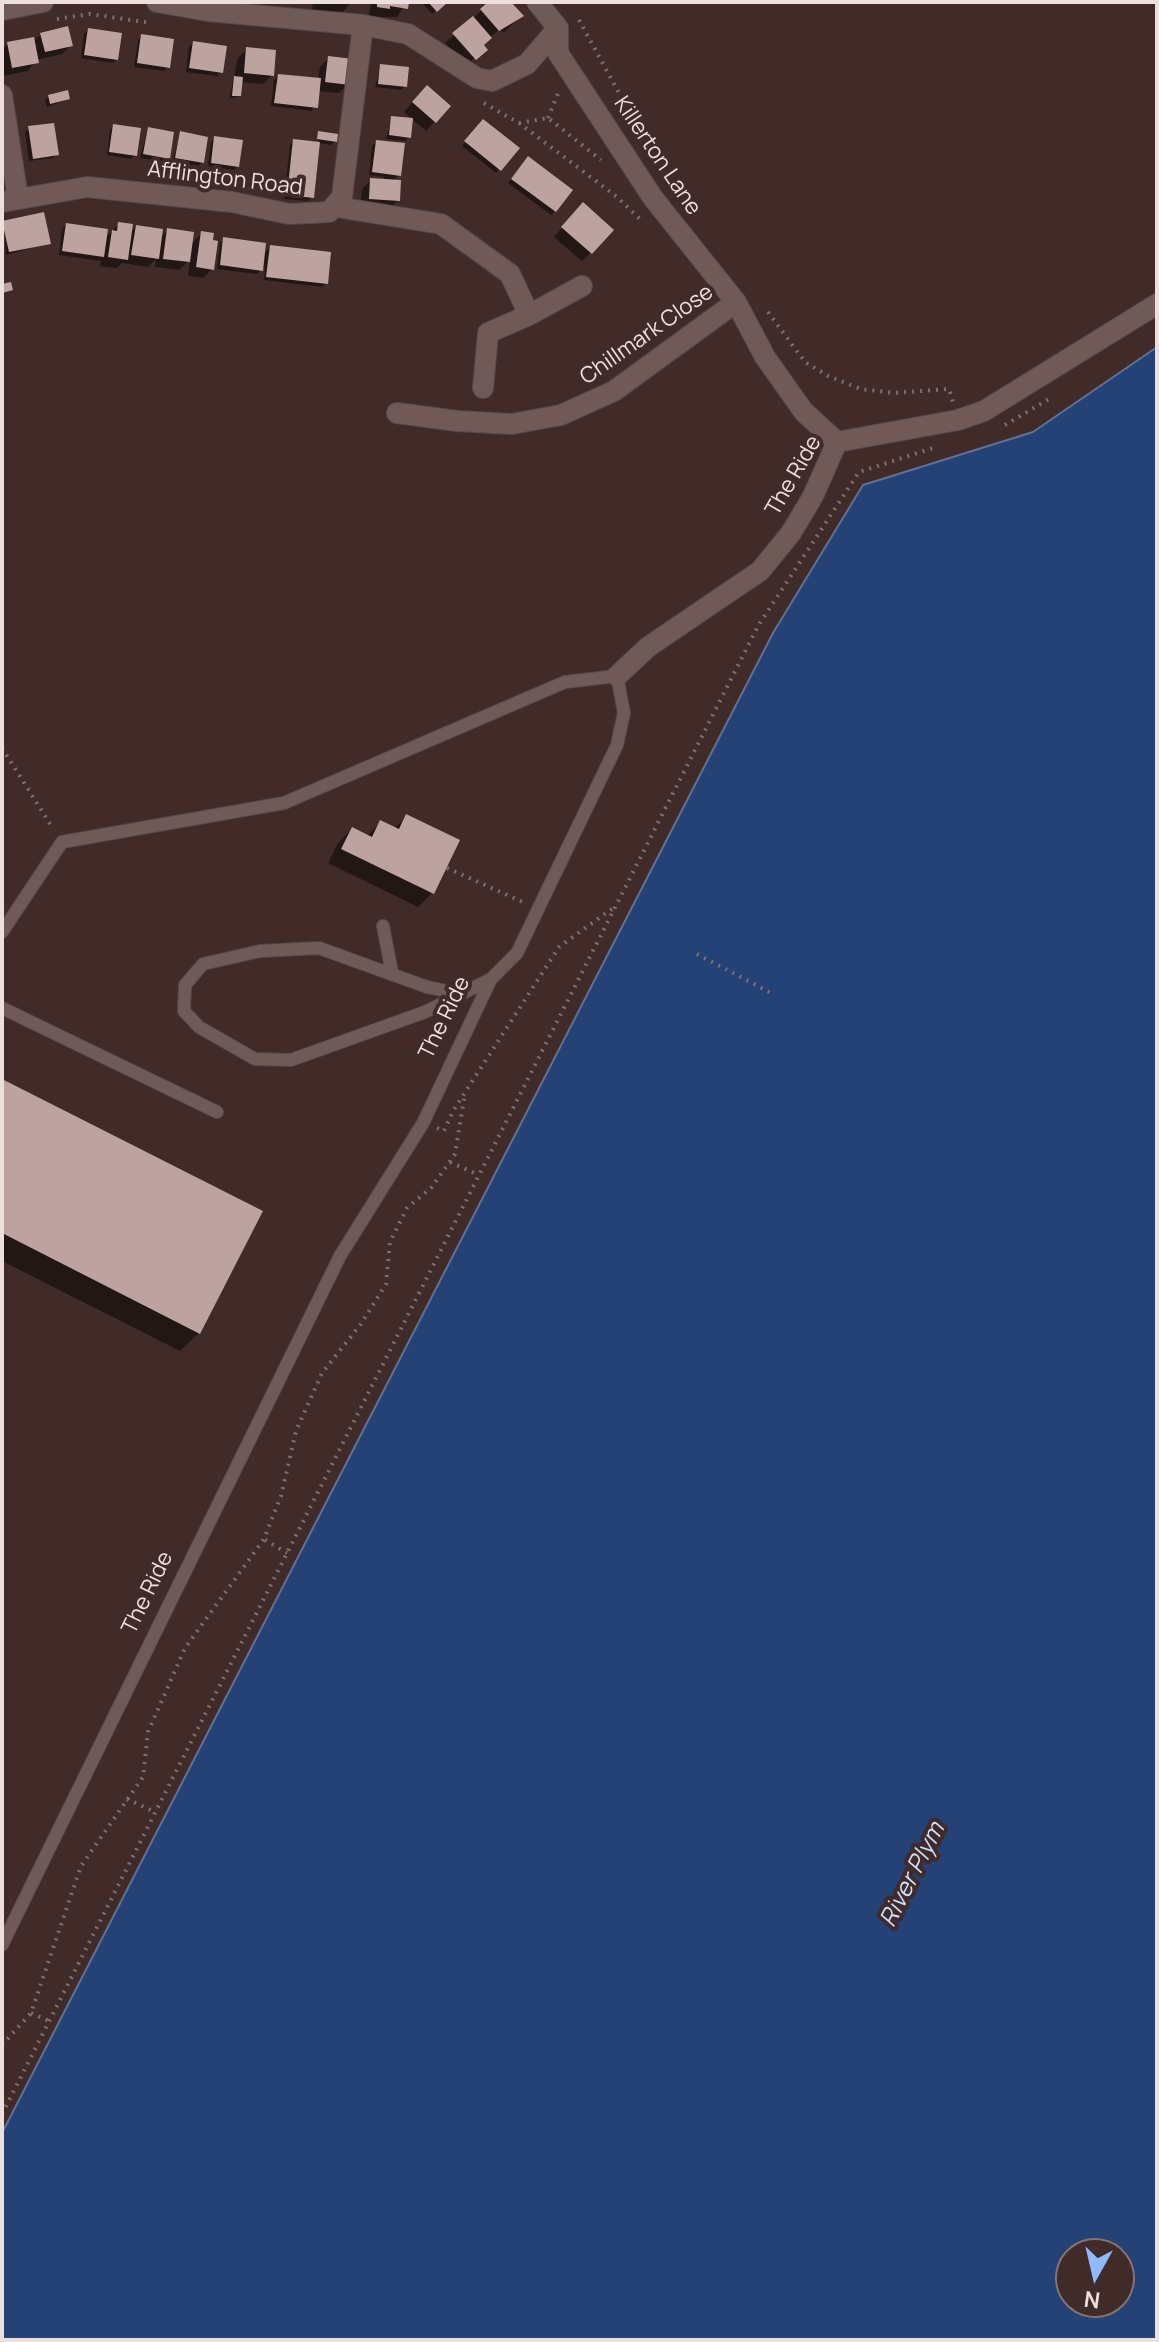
<!DOCTYPE html>
<html>
<head>
<meta charset="utf-8">
<style>
  body { margin:0 }
  #map { position:relative; width:1159px; height:2342px; overflow:hidden; background:#402b29; font-family:Manrope,sans-serif }
  canvas { display:block }
  .frame { position:absolute; inset:0; border:4px solid #ecdfdd; pointer-events:none }
  .north { position:absolute; left:1055px; top:2238px; width:80px; height:80px; box-sizing:border-box; background:#402b29; border:2px solid #857371; border-radius:50%; rotate:188deg; font-size:22px; font-weight:700; line-height:32px; text-align:center; color:#ecdfdd }
  .north::after { content:''; display:block; margin:auto; width:28px; height:36px; background:#8eb9fd; clip-path:polygon(50% 0,100% 100%,50% 72%,0 100%) }
</style>
</head>
<body>
<div id="map">
<canvas width="1159" height="2342"></canvas>
<div class="frame"></div>
<div class="north">N</div>
</div>
<script>
const c = document.querySelector('canvas').getContext('2d');
c.lineJoin = 'round';
function fillPath(path, color) { c.fillStyle = color; c.fill(path, 'evenodd'); }
const toPath = rows => new Path2D(rows.map(r => 'M' + r).join(''));
function strokePath(path, color, width, dash) { c.strokeStyle = color; c.lineWidth = width; c.lineCap = dash ? 'butt' : 'round'; c.setLineDash(dash || []); c.stroke(path); }
function write(font, color, halo, rows, align = 'center') {
  c.font = font + ' Manrope,sans-serif'; c.lineWidth = 8; c.setLineDash([]); c.textBaseline = 'middle'; c.strokeStyle = halo; c.fillStyle = color; for (const [text, x, y, turn = 0] of rows) {
    c.save(); c.translate(x, y); c.rotate((+turn || 0) * Math.PI / 180); c.textAlign = isNaN(turn) ? turn : align; if (halo) c.strokeText(text, 0, 0); c.fillText(text, 0, 0); c.restore();
  }
}
const water = toPath([
  [1157,347,1157,2340,2,2340,2,2133,773,633,863,485,1033,432,1157,347],
  [1071,2254,1119,2254,1119,2302,1071,2302,1071,2254]
]);
fillPath(water, '#244275');
strokePath(water, '#607194', 2);
fillPath(toPath([
  [313,2,351,2,341,14,312,10],
  [371,2,407,2,397,17,379,17,369,16],
  [421,2,446,2,432,14],
  [491,2,508,2,521,16,503,33,500,29,489,38,466,68,445,43],
  [88,30,117,59,113,63,81,58,84,34],
  [41,34,71,45,62,54,36,60,28,71,3,76,2,50,8,44,33,42],
  [142,36,168,67,164,71,134,67,138,40],
  [193,43,221,72,217,76,186,72,189,47],
  [247,49,272,75,263,84,240,82,239,96,229,99,238,58],
  [329,58,348,84,339,93,317,91,312,111,271,106,274,80,278,76,318,80,320,67],
  [381,67,405,86,401,90,375,87],
  [418,96,448,106,426,131,404,112],
  [49,97,68,99,47,107,45,100],
  [392,118,409,137,405,141,386,139],
  [479,125,517,148,496,173,462,146],
  [114,126,135,155,131,159,107,155,110,130],
  [29,128,57,154,53,158,29,161,25,132],
  [148,129,168,158,164,162,140,158],
  [319,133,335,141,331,145,318,143],
  [181,134,202,162,198,166,172,162],
  [315,136,312,197,308,201,284,199,290,145,294,141,314,143],
  [215,138,238,166,234,170,208,166,211,142],
  [376,142,399,175,393,181,398,200,389,209,360,207,362,189,371,180,384,181,384,177,369,175,372,146],
  [524,163,555,211,551,215,508,183],
  [574,214,591,252,582,261,554,237],
  [4,223,49,243,6,255],
  [119,224,130,233,136,227,160,238,168,230,190,245,201,234,212,269,203,278,188,276,190,259,179,270,155,267,156,259,148,267,122,263,117,268,100,266,101,261,59,255,62,229,66,225,105,238],
  [224,239,263,255,271,247,326,283,322,287,264,280,265,266,257,274,217,269,220,243],
  [407,816,432,893,418,907,328,863,338,843,352,829,367,836,381,822,394,829],
  [2,1082,199,1333,180,1351,2,1261]
]), '#0007');
fillPath(toPath([
  [377,2,409,2,408,9,390,6,390,9,377,7],
  [428,2,448,2,437,12],
  [488,2,511,2,524,16,499,31,480,9],
  [473,16,492,38,484,45,488,50,476,60,452,33],
  [68,26,73,46,45,52,40,33],
  [88,28,122,33,118,60,84,55],
  [141,34,174,39,170,68,137,63],
  [34,37,39,63,12,68,7,42],
  [193,41,227,46,223,73,189,68],
  [246,47,276,50,274,76,244,73],
  [328,56,353,59,350,85,325,82],
  [380,64,409,67,407,87,378,84],
  [278,74,321,78,318,108,274,103],
  [234,76,243,77,241,96,232,96],
  [427,85,451,106,436,123,412,102],
  [68,90,70,99,50,104,48,95],
  [391,116,413,118,411,138,389,135],
  [483,119,520,148,501,171,464,141],
  [54,123,59,155,33,159,28,126],
  [113,124,141,128,137,156,109,152],
  [148,127,174,132,170,159,143,154],
  [180,131,208,137,204,163,175,158],
  [318,131,338,134,337,142,317,139],
  [214,136,243,140,239,167,211,163],
  [293,139,320,142,314,198,287,195],
  [376,140,405,143,401,176,372,172],
  [528,156,573,190,556,212,511,179],
  [370,178,401,180,400,201,369,199],
  [583,202,614,230,592,254,561,227],
  [44,212,51,244,9,252,2,221],
  [118,222,133,224,128,260,108,257,112,230,117,231],
  [66,223,108,229,104,257,62,251],
  [136,225,163,229,159,259,131,255],
  [167,228,194,232,190,262,163,259],
  [201,231,214,233,213,240,218,241,214,270,196,267],
  [223,237,266,243,263,271,220,265],
  [270,245,331,252,328,284,266,277],
  [11,282,13,290,2,293,2,284],
  [406,814,460,840,434,894,341,849,352,827,372,837,380,820,399,829],
  [2,1079,263,1211,200,1334,2,1233]
]), '#bca39f');
const service = toPath([
  [383,926,392,973],
  [2,932,62,842,284,803,565,682,617,676,624,713,617,745,517,953,491,979,423,1123,340,1256,2,1945],
  [456,993,427,987,319,948,260,951,203,964,185,985,184,1011,199,1027,255,1059,291,1060,425,1012,491,979],
  [2,1008,217,1112]
]);
const minor = toPath([
  [157,2,208,11,363,25,408,34,477,78,492,81,527,64,558,28],
  [537,2,558,28,558,53,653,198,736,302,765,357,804,412,837,442],
  [2,10,43,2],
  [2,95,18,199],
  [2,202,87,187,232,202,289,214,329,212,342,197,363,25],
  [337,207,441,224,510,274,529,315,582,286],
  [483,388,488,333,529,315],
  [397,413,457,421,512,424,561,415,614,391,736,302],
  [837,442,958,420,984,411,1157,304],
  [617,676,648,647,760,571,791,533,813,496,837,442]
]);
strokePath(service, '#594946', 14);
strokePath(minor, '#594946', 22);
strokePath(toPath([
  [57,19,90,14,151,23],
  [579,20,641,133,678,193],
  [484,103,519,123,617,197,643,222],
  [548,118,559,91],
  [519,123,548,118,601,160],
  [768,312,805,362,828,376,861,389,894,393,949,389,953,402],
  [1005,425,1049,399],
  [2,748,52,827],
  [447,868,525,903],
  [697,954,771,993],
  [437,1128,444,1131,453,1111,559,947,613,908],
  [450,1162,479,1175],
  [265,1540,287,1553],
  [127,1799,155,1812],
  [31,2013,49,2021],
  [2,2045,31,2013,81,1866,143,1777,148,1732,185,1648,264,1539,281,1496,296,1431,322,1373,361,1324,386,1284,390,1242,407,1208,432,1187,455,1154,465,1093],
  [2,2114,758,626,859,472,936,447]
]), '#816f6d', 4, [2, 6]);
strokePath(service, '#705a57', 12);
strokePath(minor, '#705a57', 20);
write('22px', '#ecdfdd', '#402b29', [
  ["Killerton Lane",657,156,56],
  ["Afflington Road",225,179,7],
  ["Chillmark Close",647,335,-35],
  ["The Ride",794,476,-60],
  ["The Ride",445,1018,-64],
  ["The Ride",148,1593,-64]
]);
write('italic 24px', '#cbdfff', '#402b29', [
  ["River Plym",913,1875,-63]
]);
</script>
</body>
</html>
